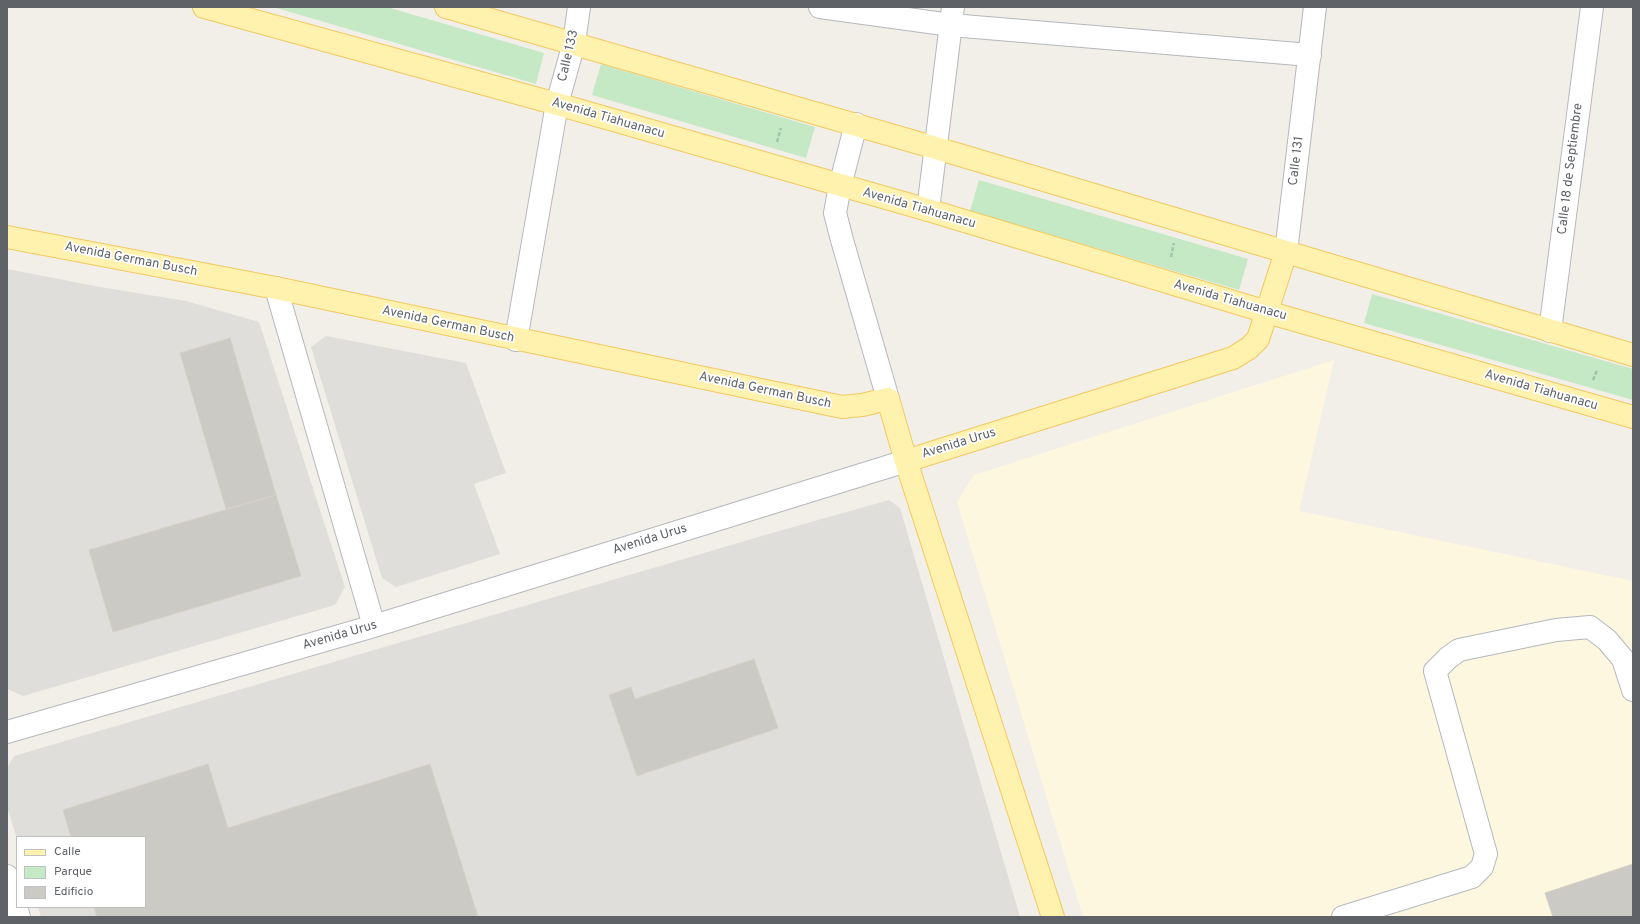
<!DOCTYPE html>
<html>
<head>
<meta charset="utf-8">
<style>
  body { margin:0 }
  #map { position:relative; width:1640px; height:924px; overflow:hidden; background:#f1efe8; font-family:Overpass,sans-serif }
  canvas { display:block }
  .frame { position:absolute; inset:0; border:8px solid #5f6368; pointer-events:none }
  .legend { position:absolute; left:16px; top:836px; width:130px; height:72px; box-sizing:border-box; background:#fff; border:1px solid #bfc1c3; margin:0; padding:5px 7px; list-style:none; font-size:12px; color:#5f6368 }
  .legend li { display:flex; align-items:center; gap:8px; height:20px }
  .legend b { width:20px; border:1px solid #bfc1c3 }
</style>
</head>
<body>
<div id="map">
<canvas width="1640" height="924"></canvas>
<div class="frame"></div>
<ul class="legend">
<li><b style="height:5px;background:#fff2af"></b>Calle</li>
<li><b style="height:11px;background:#c5e8c5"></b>Parque</li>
<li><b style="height:11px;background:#cccac5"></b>Edificio</li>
</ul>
</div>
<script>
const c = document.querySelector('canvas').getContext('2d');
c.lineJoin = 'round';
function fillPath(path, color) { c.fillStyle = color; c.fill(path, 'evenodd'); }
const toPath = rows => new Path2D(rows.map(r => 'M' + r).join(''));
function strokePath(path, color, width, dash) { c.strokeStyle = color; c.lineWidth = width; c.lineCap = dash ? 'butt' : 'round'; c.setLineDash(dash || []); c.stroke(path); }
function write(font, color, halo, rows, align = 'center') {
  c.font = font + ' Overpass,sans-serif'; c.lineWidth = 3.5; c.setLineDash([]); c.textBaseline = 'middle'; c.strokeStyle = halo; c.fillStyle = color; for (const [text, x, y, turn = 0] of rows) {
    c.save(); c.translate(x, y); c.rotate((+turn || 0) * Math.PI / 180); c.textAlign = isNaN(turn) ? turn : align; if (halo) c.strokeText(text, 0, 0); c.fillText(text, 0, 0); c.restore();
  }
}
fillPath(toPath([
  [1334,360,1299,511,1633,581,1633,917,1083,917,957,502,974,475]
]), '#fef7e0');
fillPath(toPath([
  [7,269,100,287,186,301,259,322,345,587,335,605,23,696,7,689],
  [326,336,466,363,506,473,474,484,500,554,396,587,382,578,311,347],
  [889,500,900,508,1020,917,41,917,38,907,145,907,145,837,17,837,17,839,7,807,7,768,14,756,772,533]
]), '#e0deda');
fillPath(toPath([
  [273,7,387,7,544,53,536,84],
  [601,64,815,127,806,158,592,95],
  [979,180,1248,259,1239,290,970,211],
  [1372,294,1633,369,1633,400,1364,323]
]), '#c5e8c5');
const building = toPath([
  [230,338,276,495,226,509,180,353,230,338],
  [276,495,301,576,113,632,89,550,276,495],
  [754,659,778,728,637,776,609,695,631,687,635,699,754,659],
  [208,764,228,828,430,764,478,917,97,917,94,907,145,907,145,837,71,837,63,810,208,764],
  [1633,864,1633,917,1553,917,1545,893,1633,864]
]);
fillPath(building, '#cccac5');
strokePath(building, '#d6d1c6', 1);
const minor = toPath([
  [820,7,951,25,1310,55],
  [856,124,840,186,835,213,842,240,888,399],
  [928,210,953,7],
  [1286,252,1315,7],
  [276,288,374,626],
  [1550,331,1592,7],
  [516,340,557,104,574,43,579,7],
  [7,732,374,626,906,461],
  [7,876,19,917],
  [1343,917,1472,877,1482,867,1486,854,1435,671,1448,658,1459,650,1556,630,1590,627,1607,640,1623,659,1633,690]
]);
const major = toPath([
  [204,7,557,104,928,210,1267,312,1633,417],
  [446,7,936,148,1633,355],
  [7,237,276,288,842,407,862,405,888,399,906,461,1053,917],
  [906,461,1233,358,1249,348,1258,339,1286,252]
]);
strokePath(minor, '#b5b8bc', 24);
strokePath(major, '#f2c960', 24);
strokePath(toPath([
  [777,142,781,128],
  [1171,257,1174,243],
  [1593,380,1597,370]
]), '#9cc7a9', 2.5, [4, 2]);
strokePath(minor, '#fff', 22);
strokePath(major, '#fff2af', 22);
write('13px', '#5f6368', '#fff', [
  ["Calle 133",569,56,-77],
  ["Avenida Tiahuanacu",608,119,16],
  ["Calle 131",1297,161,-83],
  ["Calle 18 de Septiembre",1571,169,-83],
  ["Avenida Tiahuanacu",919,209,16],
  ["Avenida German Busch",131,260,11],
  ["Avenida Tiahuanacu",1230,301,16],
  ["Avenida German Busch",448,325,12],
  ["Avenida German Busch",765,391,12],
  ["Avenida Tiahuanacu",1541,391,16],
  ["Avenida Urus",959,444,-17],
  ["Avenida Urus",650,540,-17],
  ["Avenida Urus",340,636,-16]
]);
</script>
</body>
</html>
